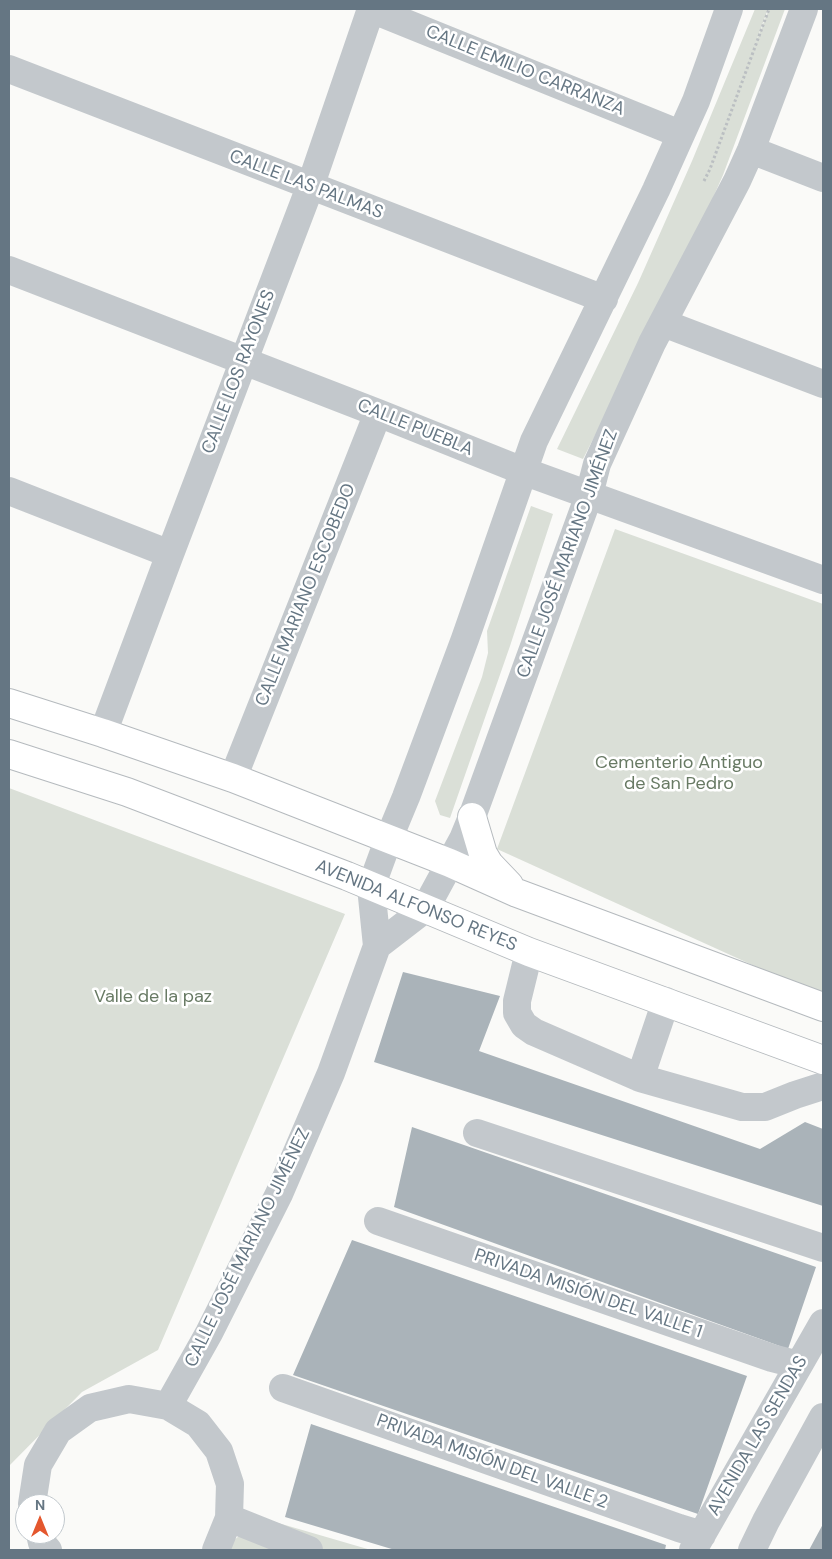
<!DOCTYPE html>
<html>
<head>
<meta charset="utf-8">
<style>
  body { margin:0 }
  #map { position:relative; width:832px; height:1559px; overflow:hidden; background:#fafaf8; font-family:"DM Sans",sans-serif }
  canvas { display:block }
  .frame { position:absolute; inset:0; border:10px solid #657683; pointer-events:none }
  .north { position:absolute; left:15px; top:1494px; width:50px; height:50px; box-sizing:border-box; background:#fff; border:1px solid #c1c8cd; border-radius:50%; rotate:0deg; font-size:14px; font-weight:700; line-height:20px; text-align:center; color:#657683 }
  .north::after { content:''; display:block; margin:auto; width:18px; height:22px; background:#e4572e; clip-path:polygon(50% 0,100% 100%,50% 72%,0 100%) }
</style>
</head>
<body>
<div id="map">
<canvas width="832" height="1559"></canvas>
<div class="frame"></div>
<div class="north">N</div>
</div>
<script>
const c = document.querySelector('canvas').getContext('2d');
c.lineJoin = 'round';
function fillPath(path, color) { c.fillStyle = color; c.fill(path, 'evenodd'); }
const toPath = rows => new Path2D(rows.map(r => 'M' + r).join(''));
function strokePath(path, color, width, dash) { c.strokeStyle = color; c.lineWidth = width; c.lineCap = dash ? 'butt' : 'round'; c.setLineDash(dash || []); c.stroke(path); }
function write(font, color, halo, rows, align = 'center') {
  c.font = font + ' "DM Sans",sans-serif'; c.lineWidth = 5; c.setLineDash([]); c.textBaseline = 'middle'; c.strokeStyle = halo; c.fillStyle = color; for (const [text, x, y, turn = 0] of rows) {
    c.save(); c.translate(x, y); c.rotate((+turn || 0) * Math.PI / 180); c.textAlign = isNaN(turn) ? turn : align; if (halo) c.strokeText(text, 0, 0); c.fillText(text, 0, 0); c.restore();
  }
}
fillPath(toPath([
  [755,9,768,9,754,47,769,9,785,9,723,175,697,234,583,459,557,449,638,283,692,161],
  [531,506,553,514,510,646,450,818,440,815,435,801,482,677,488,653,487,631],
  [615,529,823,604,823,993,770,973,497,849],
  [9,788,345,914,158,1350,82,1392,9,1466],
  [261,1518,371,1550,222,1550]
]), '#dadfd7');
fillPath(toPath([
  [403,972,500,996,479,1051,760,1149,805,1122,823,1129,823,1206,374,1062],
  [412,1127,816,1267,788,1349,394,1207],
  [352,1240,747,1376,698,1514,293,1375],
  [311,1424,666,1545,665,1550,395,1550,285,1517],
  [823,1524,823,1550,809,1550]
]), '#aab3b9');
const major = toPath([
  [9,703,103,733,233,778,450,863,517,893,823,1007],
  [9,754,127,792,347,876,529,952,823,1060],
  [472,817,483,854,489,864,509,885]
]);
strokePath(major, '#b5babe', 30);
strokePath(toPath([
  [704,181,710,169,769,9]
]), '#bbbfc2', 3, [2.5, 2.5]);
strokePath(toPath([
  [9,69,604,299],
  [751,150,823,178],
  [9,270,378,413,523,471,823,580],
  [663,323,823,384],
  [9,491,170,554],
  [103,733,170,554,310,187,371,9,680,134],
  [233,778,378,413],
  [377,946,425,909,463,839,472,817,589,495,597,464,652,343,737,181,751,150,804,9],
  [529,952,517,1001,517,1013,524,1025,534,1032,640,1078,742,1107,765,1107,795,1095,823,1086],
  [640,1078,666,1001],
  [477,1133,823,1248],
  [378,1221,772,1358,799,1365],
  [283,1388,679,1528,702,1535],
  [168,1406,209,1333,279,1194,331,1073,377,946,371,887,389,838,406,797,465,639,534,441,656,190,696,101,729,9],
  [32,1504,38,1465,58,1431,90,1408,129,1399,168,1406,198,1424,219,1451,230,1484,229,1518,216,1550],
  [229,1518,309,1550],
  [40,1534,42,1543,48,1550],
  [693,1550,823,1323],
  [752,1550,766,1521,823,1417]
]), '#c3c8cc', 28);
strokePath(major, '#fff', 28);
write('18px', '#657683', '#fff', [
  ["CALLE EMILIO CARRANZA",525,71,22],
  ["CALLE LAS PALMAS",306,185,21],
  ["CALLE LOS RAYONES",239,372,-69],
  ["CALLE PUEBLA",415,428,22],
  ["CALLE JOSÉ MARIANO JIMÉNEZ",568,554,-70],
  ["CALLE MARIANO ESCOBEDO",306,595,-68],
  ["AVENIDA ALFONSO REYES",416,906,22],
  ["CALLE JOSÉ MARIANO JIMÉNEZ",248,1248,-64],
  ["PRIVADA MISIÓN DEL VALLE 1",588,1294,19],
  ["AVENIDA LAS SENDAS",758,1436,-60],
  ["PRIVADA MISIÓN DEL VALLE 2",492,1462,20]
]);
write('18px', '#687a64', '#fff', [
  ["Cementerio Antiguo",679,763],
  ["de San Pedro",679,784],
  ["Valle de la paz",153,997]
]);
</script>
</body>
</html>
